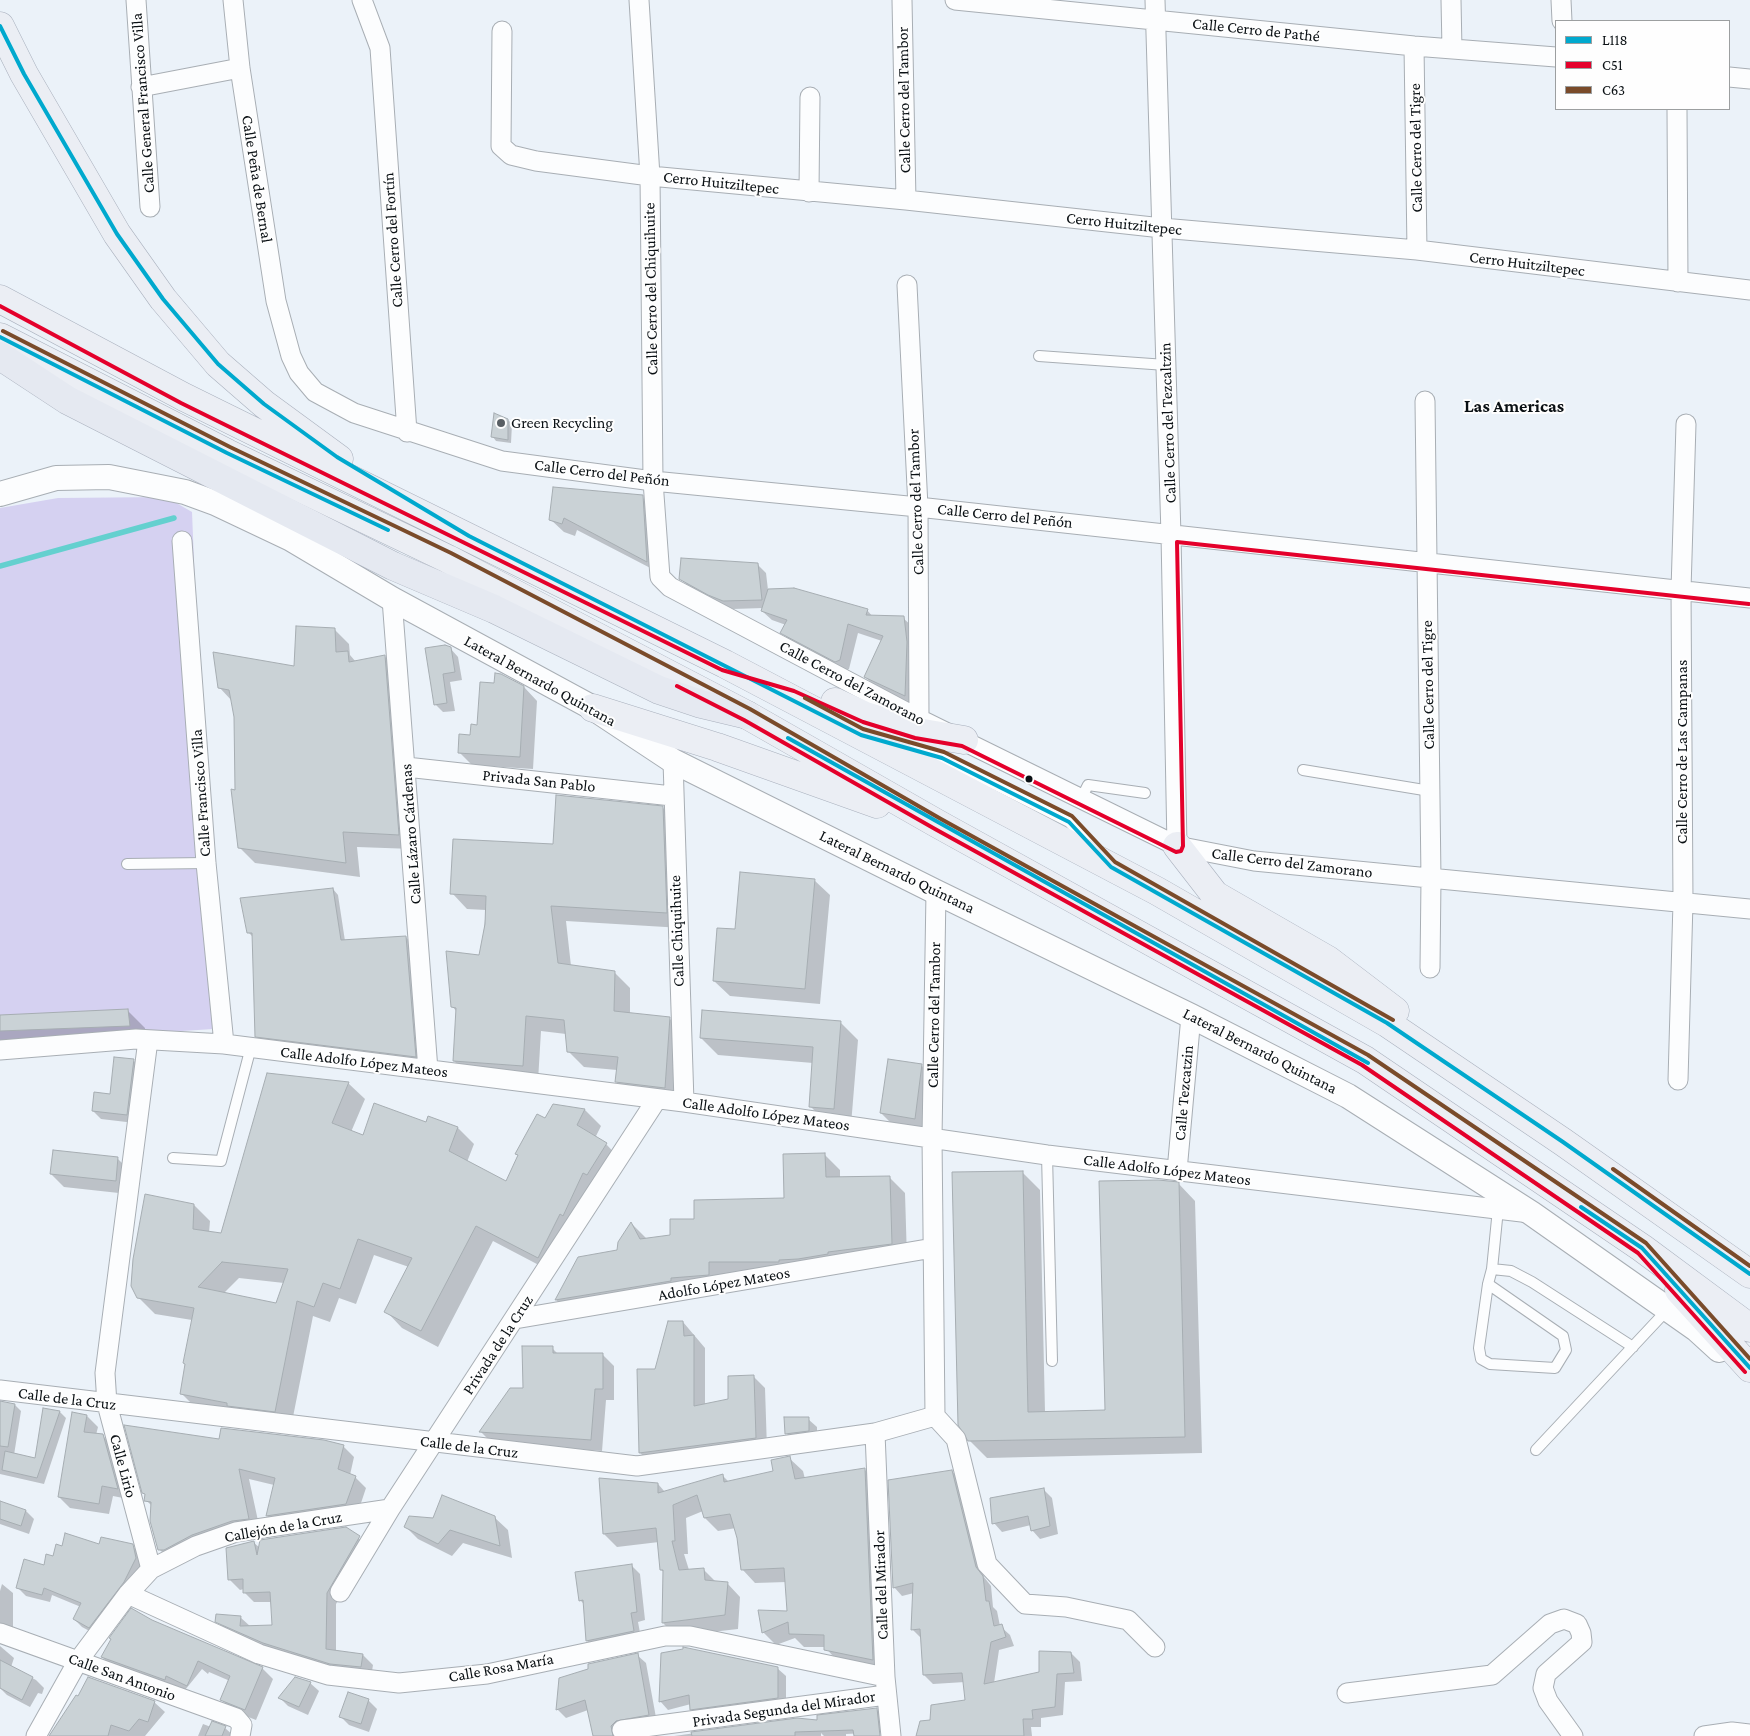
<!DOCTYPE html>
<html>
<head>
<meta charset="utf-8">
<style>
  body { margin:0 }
  #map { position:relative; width:1750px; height:1736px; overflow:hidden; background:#ebf2f9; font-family:"Crimson Pro",serif }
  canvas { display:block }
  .legend { position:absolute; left:1555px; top:20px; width:175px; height:90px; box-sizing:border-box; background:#fefefe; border:1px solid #9c9fa0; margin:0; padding:6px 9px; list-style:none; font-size:15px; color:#0a1014 }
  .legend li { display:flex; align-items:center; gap:10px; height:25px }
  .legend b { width:25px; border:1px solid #9c9fa0 }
</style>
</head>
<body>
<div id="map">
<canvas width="1750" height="1736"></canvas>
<ul class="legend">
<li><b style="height:6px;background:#00a9ce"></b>L118</li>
<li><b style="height:6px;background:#e4002b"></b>C51</li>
<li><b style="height:6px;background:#7a4b2a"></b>C63</li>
</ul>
</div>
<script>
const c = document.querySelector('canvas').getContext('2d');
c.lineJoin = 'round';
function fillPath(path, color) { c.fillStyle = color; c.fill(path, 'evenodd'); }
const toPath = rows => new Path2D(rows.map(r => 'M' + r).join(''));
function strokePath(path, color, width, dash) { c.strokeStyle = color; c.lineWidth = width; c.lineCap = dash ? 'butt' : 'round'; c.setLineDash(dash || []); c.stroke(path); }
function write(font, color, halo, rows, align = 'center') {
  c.font = font + ' "Crimson Pro",serif'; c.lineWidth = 4; c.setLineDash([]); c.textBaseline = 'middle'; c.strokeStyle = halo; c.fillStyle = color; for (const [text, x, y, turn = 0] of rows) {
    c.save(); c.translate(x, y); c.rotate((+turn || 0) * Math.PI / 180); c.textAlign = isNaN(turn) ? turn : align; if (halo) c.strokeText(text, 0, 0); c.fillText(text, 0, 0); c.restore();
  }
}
fillPath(toPath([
  [166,497,192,512,213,1029,0,1043,0,508,58,498]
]), '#d5d1f1');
fillPath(toPath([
  [508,420,512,424,511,443,496,441,493,437],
  [642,497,655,510,660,573,577,530,575,536,564,532,550,519],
  [757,564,766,573,768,590,867,610,873,617,903,618,913,627,915,705,875,686,865,677,882,641,858,633,849,669,845,671,791,642,782,632,786,625,772,620,762,611,763,608,733,609,689,587,681,579],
  [334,629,349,644,350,655,356,662,385,657,400,672,413,849,357,847,360,877,255,863,239,847,235,717,232,701,219,687,295,668],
  [450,648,458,657,462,680,450,682,455,711,443,712,435,704,426,649],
  [524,687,537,701,533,769,472,765,459,752,478,726],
  [663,808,678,823,682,928,566,921,571,966,614,972,630,988,630,1014,669,1018,685,1034,680,1103,632,1097,616,1081,617,1070,584,1067,569,1052,566,1034,541,1031,538,1081,470,1077,454,1061,457,1012,452,1006,481,956,486,910,467,909,452,893,554,845],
  [814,880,830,895,820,1004,730,996,714,981,737,930],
  [333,889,338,895,345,941,406,937,411,943,421,1062,262,1042,256,1036,254,938,248,932],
  [128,1011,145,1028,146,1043,0,1049,0,1016],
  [840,1022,858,1040,851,1125,828,1124,810,1106,813,1063,718,1055,701,1038],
  [134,1061,142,1069,135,1123,101,1119,93,1111,111,1095],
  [921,1065,934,1078,928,1131,894,1126,881,1113],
  [348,1083,365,1099,351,1132,364,1136,426,1123,458,1128,474,1144,467,1162,506,1183,554,1105,585,1110,601,1126,595,1138,606,1144,622,1161,554,1273,493,1241,438,1347,402,1328,386,1311,409,1267,374,1255,356,1304,339,1298,330,1322,313,1316,291,1427,198,1410,181,1393,192,1320,155,1314,138,1297,194,1205,210,1221,209,1233,222,1235],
  [239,1278,284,1283,276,1304,223,1294],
  [825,1155,840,1170,840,1178,889,1177,905,1193,907,1259,572,1315,556,1300,579,1258,618,1251,632,1224,647,1239,672,1236,695,1221,785,1199],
  [117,1158,130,1171,128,1194,64,1187,51,1174],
  [1022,1172,1040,1190,1045,1412,1106,1411,1178,1183,1195,1201,1202,1453,987,1458,969,1440],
  [683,1322,705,1348,705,1405,730,1400,753,1376,765,1388,767,1449,652,1464,640,1453,656,1370],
  [552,1348,559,1355,602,1354,614,1366,614,1400,606,1400,602,1451,492,1443,481,1432,510,1389,524,1390],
  [0,1403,15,1405,21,1411,14,1455,36,1459,44,1410,60,1412,66,1418,44,1484,0,1474],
  [87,1416,98,1427,96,1435,103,1436,114,1447,128,1499,113,1496,109,1514,70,1508,59,1497],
  [808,1419,817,1427,817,1439,795,1442,787,1434],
  [220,1440,343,1446,354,1457,350,1475,355,1477,366,1488,357,1515,278,1527,267,1516,274,1485,249,1479,260,1530,170,1560,159,1549,152,1506,146,1500],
  [789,1458,803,1471,805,1479,865,1470,878,1483,886,1673,839,1663,825,1647,804,1647,795,1638,776,1645,763,1632,789,1612,787,1582,755,1583,742,1569,736,1528,718,1531,705,1518,703,1511,686,1518,688,1554,684,1554,689,1570,703,1569,717,1583,727,1583,740,1597,738,1629,676,1636,663,1623,665,1573,661,1570,659,1542,617,1547,604,1534,658,1484,665,1492,722,1475,729,1482,774,1472],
  [952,1471,960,1480,984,1577,991,1586,993,1607,997,1611,1000,1626,1010,1635,1014,1646,999,1650,994,1683,1040,1673,1071,1653,1080,1662,1082,1681,1065,1682,1063,1715,1041,1718,1041,1727,1031,1727,1032,1736,917,1736,931,1721,967,1701,965,1682,933,1684,924,1675,921,1638,912,1629,914,1593,902,1596,894,1587],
  [1044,1490,1052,1498,1058,1534,1040,1539,1032,1530,1031,1525,1002,1532,994,1523],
  [0,1502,26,1511,34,1519,29,1534,0,1524],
  [494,1517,508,1530,512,1558,463,1543,452,1556,418,1539,405,1526,434,1519],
  [345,1528,370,1547,336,1604,336,1652,363,1655,373,1665,371,1677,274,1653,227,1631,216,1621,240,1617,251,1627,273,1627,272,1602,254,1602,244,1592,244,1589,240,1590,230,1580,253,1542,260,1548],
  [100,1545,132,1545,140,1554,144,1566,97,1635,82,1627,74,1619,81,1607,52,1595,50,1602,26,1596,18,1588,45,1566,63,1547],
  [632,1566,640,1574,645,1620,638,1622,641,1638,596,1649,587,1641,585,1605,580,1600],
  [2,1584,13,1593,13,1631,0,1636,0,1591],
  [151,1621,262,1668,273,1679,256,1720,233,1711,222,1700,230,1681,209,1672,208,1674,202,1669,185,1690,178,1686,176,1691,113,1668,102,1657],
  [0,1646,14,1658,11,1667,36,1680,44,1688,42,1694,38,1693,30,1707,7,1695,0,1688],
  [637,1655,646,1663,657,1723,619,1736,594,1736,588,1710,566,1718,558,1710,560,1679],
  [777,1668,786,1676,786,1706,700,1718,691,1709,691,1704,668,1710,660,1701],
  [310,1683,319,1691,308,1715,288,1706,280,1698],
  [348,1694,369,1701,377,1709,369,1732,349,1725,341,1717],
  [154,1702,165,1712,145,1736,51,1736],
  [876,1709,885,1717,886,1732,846,1734,846,1736,824,1736,821,1733,821,1736,674,1736,797,1719,819,1727],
  [212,1723,225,1728,234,1736,198,1736,203,1724,211,1727]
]), '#0003');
strokePath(toPath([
  [0,566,174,518]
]), '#64d0cf', 5.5);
const building = toPath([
  [494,413,508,419,508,440,491,437,494,413],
  [553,487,643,495,647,562,564,518,562,524,549,520,553,487],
  [681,558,758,563,762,600,723,601,708,595,679,579,681,558],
  [794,588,868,609,866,615,904,616,907,642,905,696,864,677,883,636,848,624,840,660,835,662,780,633,787,620,761,611,768,589,794,588],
  [296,626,335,628,336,652,348,651,349,662,385,655,399,835,343,832,346,863,238,848,231,789,235,790,234,717,229,690,218,688,213,652,294,666,296,626],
  [445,645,451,647,455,672,443,674,447,703,434,705,425,648,445,645],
  [495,673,501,674,524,686,520,757,458,753,459,734,470,735,471,724,477,725,480,682,494,683,495,673],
  [556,795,663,806,667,913,551,906,558,963,615,971,614,1011,670,1017,665,1088,615,1082,618,1057,567,1052,564,1020,526,1016,523,1066,453,1061,456,1008,451,1007,446,951,479,955,485,924,486,896,450,894,453,839,553,844,556,795],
  [740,872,815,879,805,989,713,981,717,928,735,929,740,872],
  [333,888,341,940,406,936,416,1057,255,1037,252,933,247,933,240,898,333,888],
  [128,1009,130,1026,0,1031,0,1015,128,1009],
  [702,1010,841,1021,834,1109,809,1107,813,1047,700,1038,702,1010],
  [114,1057,134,1059,127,1115,92,1111,94,1092,110,1094,114,1057],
  [888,1059,922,1064,915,1119,880,1113,888,1059],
  [267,1073,349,1082,332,1123,363,1135,374,1103,426,1122,428,1116,458,1127,449,1151,506,1181,518,1155,515,1154,537,1114,545,1118,553,1104,585,1109,577,1125,607,1143,587,1175,583,1173,563,1216,560,1214,538,1258,476,1226,421,1331,384,1312,412,1258,358,1239,340,1289,323,1283,314,1307,297,1301,275,1412,227,1406,227,1403,180,1394,185,1364,183,1363,194,1308,137,1298,131,1286,133,1259,145,1194,194,1204,193,1229,221,1233,267,1073],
  [222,1262,288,1269,276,1303,198,1287,222,1262],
  [53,1150,118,1157,116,1181,50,1174,53,1150],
  [825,1153,826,1177,890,1176,892,1244,828,1252,828,1254,798,1259,779,1260,779,1262,709,1262,709,1275,671,1278,671,1281,555,1300,578,1257,617,1250,618,1242,631,1222,640,1239,670,1235,670,1219,694,1219,694,1200,784,1198,783,1154,825,1153],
  [1023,1171,1028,1412,1105,1410,1099,1181,1158,1180,1179,1182,1185,1437,968,1441,958,1425,952,1172,1023,1171],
  [668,1321,683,1321,684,1336,694,1335,694,1406,728,1399,728,1376,754,1375,756,1438,639,1453,637,1369,655,1369,668,1321],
  [522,1346,553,1346,553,1353,603,1353,603,1389,595,1389,591,1440,479,1432,510,1388,523,1388,522,1346],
  [0,1401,15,1404,8,1447,0,1446,0,1401],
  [43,1408,60,1411,37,1478,2,1470,5,1451,35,1458,43,1408],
  [72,1412,87,1415,84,1432,103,1434,118,1489,102,1486,99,1504,58,1497,72,1412],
  [784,1417,809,1417,809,1431,785,1434,784,1417],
  [124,1425,219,1439,221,1428,324,1440,344,1445,338,1469,356,1476,346,1504,266,1516,275,1478,239,1469,249,1519,232,1521,192,1535,164,1550,158,1550,150,1521,151,1502,144,1501,145,1494,142,1493,124,1425],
  [790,1456,795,1479,865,1468,873,1660,824,1650,824,1635,789,1634,788,1622,762,1633,758,1610,787,1611,784,1568,741,1570,737,1538,730,1514,704,1518,697,1495,673,1505,675,1541,672,1541,679,1570,704,1568,705,1580,728,1582,725,1615,662,1623,663,1570,660,1570,656,1528,603,1534,599,1478,658,1483,658,1493,723,1474,724,1482,773,1471,771,1460,790,1456],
  [952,1470,976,1567,983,1576,986,1601,989,1601,994,1626,1002,1624,1006,1637,991,1642,984,1684,1039,1672,1039,1651,1071,1652,1074,1673,1057,1674,1055,1707,1032,1710,1033,1719,1023,1719,1024,1736,916,1736,920,1721,930,1720,931,1705,965,1700,962,1673,923,1675,920,1629,911,1630,913,1583,893,1588,888,1480,952,1470],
  [1044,1488,1050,1526,1031,1531,1028,1516,992,1524,990,1498,1044,1488],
  [442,1495,495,1516,500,1546,450,1530,438,1544,404,1527,409,1516,433,1518,442,1495],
  [0,1501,26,1510,21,1526,0,1519,0,1501],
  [346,1527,360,1536,327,1593,326,1649,363,1654,361,1667,330,1664,263,1643,215,1622,216,1614,241,1616,240,1626,272,1625,270,1592,243,1593,243,1579,228,1580,226,1548,254,1541,257,1555,260,1540,346,1527],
  [65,1533,99,1544,101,1537,133,1544,136,1558,124,1582,89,1628,73,1619,81,1603,44,1588,42,1595,16,1588,24,1559,44,1565,46,1554,53,1556,56,1544,62,1546,65,1533],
  [632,1564,637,1612,631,1613,634,1631,586,1641,583,1600,579,1601,575,1572,632,1564],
  [131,1608,152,1620,263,1667,245,1710,220,1700,230,1676,198,1661,187,1686,166,1676,165,1680,101,1657,111,1639,109,1638,131,1608],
  [683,1647,778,1667,778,1698,690,1710,689,1695,659,1702,661,1653,683,1649,683,1647],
  [638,1653,649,1715,616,1721,611,1726,613,1736,593,1736,585,1700,556,1710,559,1678,588,1669,588,1664,638,1653],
  [0,1660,33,1677,22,1700,0,1688,0,1660],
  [88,1677,155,1701,148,1722,139,1719,129,1731,111,1725,108,1736,49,1736,76,1695,78,1696,88,1677],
  [295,1677,311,1682,299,1707,278,1698,295,1677],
  [348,1692,369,1699,361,1724,339,1717,348,1692],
  [877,1708,880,1736,854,1736,853,1730,795,1732,795,1736,692,1736,691,1732,797,1718,817,1720,817,1715,877,1708],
  [212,1721,226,1726,222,1736,205,1736,212,1721]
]);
fillPath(building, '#cad2d6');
strokePath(building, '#a6adb2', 1);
const service = toPath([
  [1039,356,1166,365],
  [911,749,942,758,1069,822,1092,846],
  [1303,770,1430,791],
  [1081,799,1088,785,1145,793],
  [127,864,206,863],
  [1047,1155,1052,1361],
  [173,1158,221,1161,251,1047],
  [1492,1269,1498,1209],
  [1488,1284,1563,1336,1566,1350,1555,1368,1490,1364,1481,1359,1479,1348,1488,1284,1492,1269,1511,1271,1532,1282,1633,1347],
  [1536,1450,1668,1309]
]);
const minor = toPath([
  [136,0,150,207],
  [233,0,240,68,276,301,291,356,299,373,315,392,354,413,502,461,653,481,918,507,1750,598],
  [362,0,380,48,407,432],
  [639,0,650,176,653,481,660,577,670,587,919,719,1177,846,1254,861,1750,909],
  [902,0,906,200],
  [955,0,1414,46,1556,57],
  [1155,0,1171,535,1177,846],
  [1451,0,1452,49],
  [1561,0,1562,21],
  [502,31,501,146,511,155,536,161,650,176,906,200,1162,228,1417,250,1750,290],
  [1414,46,1417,250],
  [1729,77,1750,79],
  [141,87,240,68],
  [1677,109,1678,282],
  [809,192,810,97],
  [907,285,918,507,919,719],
  [1425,401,1431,879,1430,968],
  [182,541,206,863,224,1044],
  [392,599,428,1070],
  [673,761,684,1102],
  [406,767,672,796],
  [148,1040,105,1373,107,1404,151,1569],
  [0,1050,136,1039,224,1044,684,1102,1047,1155,1530,1213],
  [1678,1080,1683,902,1681,590,1686,424],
  [1177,1171,1191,1016],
  [515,1319,933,1248],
  [0,1390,637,1466,875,1433,935,1416],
  [935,1416,932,1138,936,892],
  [935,1416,956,1439,987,1564,1025,1604,1066,1607,1128,1620,1155,1647],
  [875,1433,885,1677,891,1736],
  [340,1592,390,1509,657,1099],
  [128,1594,259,1654,328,1675,399,1683,487,1674,665,1636,690,1636,885,1677],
  [0,1633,236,1718,242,1725,240,1736],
  [1347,1693,1492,1675,1550,1624,1564,1619,1577,1624,1581,1633,1582,1642,1546,1674,1543,1688,1548,1701,1573,1736],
  [622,1730,886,1695],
  [36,1736,78,1661,128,1594,151,1569,196,1546,236,1532,390,1509],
  [1704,1736,1732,1732,1750,1734]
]);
const tertiary = toPath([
  [0,494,56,478,109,477,185,492,215,503,291,539,392,599,593,708,673,761,936,892,1191,1016,1348,1096,1531,1213,1696,1329,1719,1350]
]);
const primary = toPath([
  [0,26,24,74,117,234,163,299,218,364,264,404,339,459],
  [0,299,184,397,725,664,1157,891,1387,1023,1563,1142,1750,1274],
  [0,337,227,453,448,559,747,715,938,824,1365,1060,1642,1248,1750,1328],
  [835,702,865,716,917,732,964,740],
  [593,708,717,747,877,804],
  [1177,846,1215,895,1328,960,1395,1011],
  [1679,1290,1750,1368]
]);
const trunk = toPath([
  [0,356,67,400,393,566,494,609,659,690,701,704,747,715]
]);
strokePath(service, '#a8aeb4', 12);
strokePath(minor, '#a8aeb4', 21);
strokePath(tertiary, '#a8aeb4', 26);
strokePath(primary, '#a9b0bd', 29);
strokePath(trunk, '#a9b0bd', 29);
strokePath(service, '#fcfdfe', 10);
strokePath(minor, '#fcfdfe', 19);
strokePath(tertiary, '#fcfdfe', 24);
strokePath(primary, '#ebeef4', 28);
strokePath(trunk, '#e5e9f1', 28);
strokePath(toPath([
  [0,26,24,74,117,234,163,299,218,364,264,404,337,457,469,536,861,735,942,758,1069,822,1111,867,1387,1023,1563,1142,1750,1274],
  [0,337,227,453,388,530],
  [788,738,1368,1063],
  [1581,1207,1642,1248,1750,1368]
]), '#00a9ce', 4);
strokePath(toPath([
  [0,306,181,403,722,670,794,691,863,722,915,738,962,746,1176,852,1181,851,1183,846,1177,542,1749,604],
  [677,686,744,720,935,829,1362,1065,1638,1253,1745,1372]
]), '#e4002b', 4);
strokePath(toPath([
  [3,331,230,447,451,553,750,709,941,819,1368,1055,1646,1243,1750,1359],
  [805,698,863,729,944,752,1072,816,1115,862,1393,1020],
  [1613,1169,1750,1266]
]), '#7a4b2a', 4);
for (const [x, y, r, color] of [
  [501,423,5,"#595f64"],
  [1029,779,4.5,"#0a1014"]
]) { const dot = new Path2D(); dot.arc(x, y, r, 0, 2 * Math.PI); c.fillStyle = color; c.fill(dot); strokePath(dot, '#fefefe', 2); }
write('16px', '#0a1014', '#fefefe', [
  ["Calle Cerro de Pathé",1256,30,6],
  ["Calle Cerro del Tambor",904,100,-91],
  ["Calle General Francisco Villa",143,103,-94],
  ["Calle Cerro del Tigre",1416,148,-91],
  ["Calle Peña de Bernal",257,179,81],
  ["Cerro Huitziltepec",721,183,6],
  ["Cerro Huitziltepec",1124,224,6],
  ["Calle Cerro del Fortín",393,240,-94],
  ["Cerro Huitziltepec",1527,264,7],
  ["Calle Cerro del Chiquihuite",651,289,-91],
  ["Calle Cerro del Tezcaltzin",1168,423,-92],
  ["Calle Cerro del Peñón",602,473,7],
  ["Calle Cerro del Tambor",916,502,-92],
  ["Calle Cerro del Peñón",1005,516,6],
  ["Lateral Bernardo Quintana",540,681,29],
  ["Calle Cerro del Zamorano",852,683,28],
  ["Calle Cerro del Tigre",1428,685,-91],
  ["Calle Cerro de Las Campanas",1682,752,-90],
  ["Privada San Pablo",539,781,6],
  ["Calle Francisco Villa",201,793,-94],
  ["Calle Lázaro Cárdenas",411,834,-94],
  ["Calle Cerro del Zamorano",1292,863,7],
  ["Lateral Bernardo Quintana",897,872,26],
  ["Calle Chiquihuite",677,931,-92],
  ["Calle Cerro del Tambor",934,1015,-89],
  ["Lateral Bernardo Quintana",1260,1051,27],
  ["Calle Adolfo López Mateos",364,1062,7],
  ["Calle Tezcatzin",1184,1093,-85],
  ["Calle Adolfo López Mateos",766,1114,8],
  ["Calle Adolfo López Mateos",1167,1170,7],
  ["Adolfo López Mateos",724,1284,-10],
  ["Privada de la Cruz",498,1345,-57],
  ["Calle de la Cruz",67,1399,7],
  ["Calle de la Cruz",469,1447,7],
  ["Calle Lirio",123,1466,75],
  ["Callejón de la Cruz",283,1527,-10],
  ["Calle del Mirador",881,1585,-92],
  ["Calle Rosa María",501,1668,-10],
  ["Calle San Antonio",122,1677,20],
  ["Privada Segunda del Mirador",784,1709,-8]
]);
write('16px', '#0a1014', '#fefefe', [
  ["Green Recycling",511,423]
], 'left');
write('bold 18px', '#0a1014', '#fefefe', [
  ["Las Americas",1514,406]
]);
</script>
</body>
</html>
